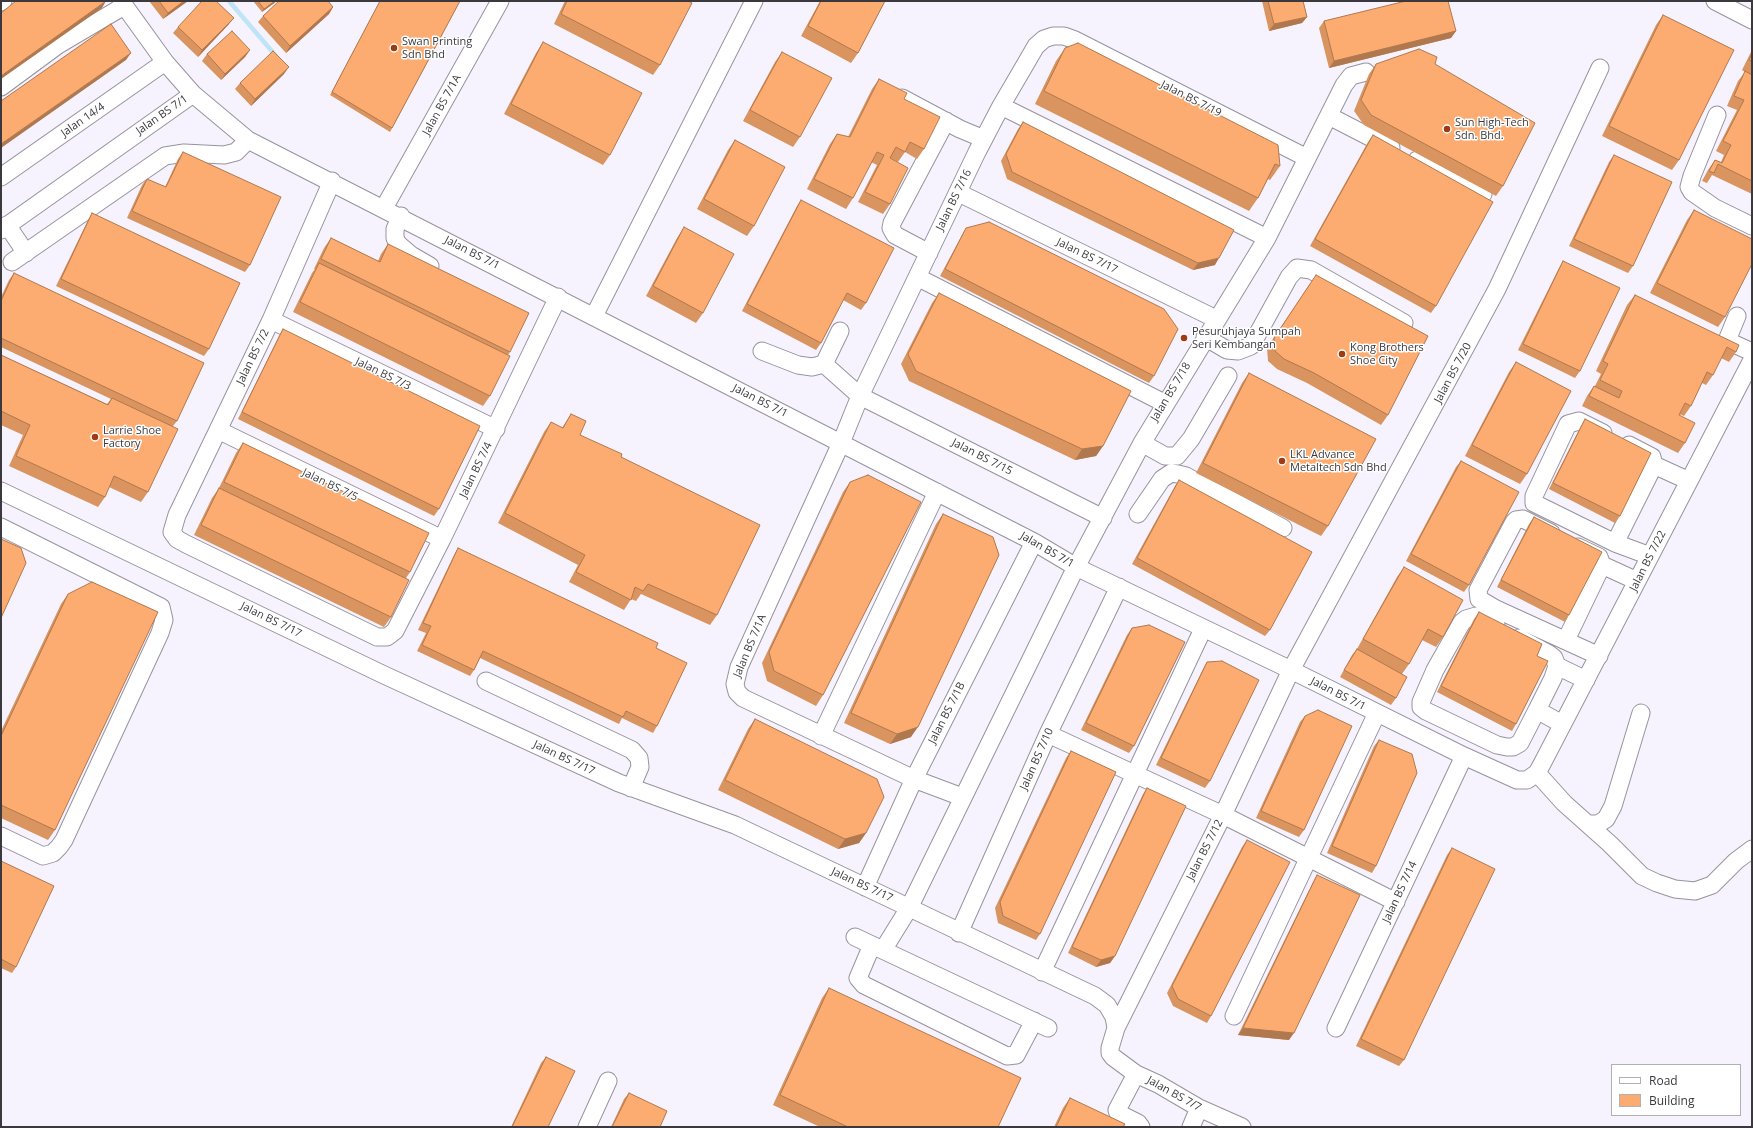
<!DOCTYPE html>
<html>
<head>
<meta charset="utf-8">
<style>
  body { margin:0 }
  #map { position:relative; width:1753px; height:1128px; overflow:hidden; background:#f7f3fe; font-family:"Open Sans",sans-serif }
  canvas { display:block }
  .frame { position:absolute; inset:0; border:2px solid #3b393e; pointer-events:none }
  .legend { position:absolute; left:1611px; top:1064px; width:130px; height:52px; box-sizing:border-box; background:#fff; border:1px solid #b1b0b2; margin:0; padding:5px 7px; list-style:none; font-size:12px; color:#3b393e }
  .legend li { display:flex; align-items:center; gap:8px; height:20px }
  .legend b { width:20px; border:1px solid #b1b0b2 }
</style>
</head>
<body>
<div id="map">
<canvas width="1753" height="1128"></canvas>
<div class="frame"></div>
<ul class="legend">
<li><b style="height:5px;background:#fff"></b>Road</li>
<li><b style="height:11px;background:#fcac70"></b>Building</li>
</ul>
</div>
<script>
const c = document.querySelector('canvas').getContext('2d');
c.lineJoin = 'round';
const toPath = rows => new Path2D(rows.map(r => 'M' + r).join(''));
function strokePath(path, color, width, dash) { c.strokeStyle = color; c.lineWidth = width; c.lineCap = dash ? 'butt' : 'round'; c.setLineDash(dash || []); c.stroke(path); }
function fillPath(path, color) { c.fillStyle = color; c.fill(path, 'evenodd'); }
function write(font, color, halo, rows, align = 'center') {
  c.font = font + ' "Open Sans",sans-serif'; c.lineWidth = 3; c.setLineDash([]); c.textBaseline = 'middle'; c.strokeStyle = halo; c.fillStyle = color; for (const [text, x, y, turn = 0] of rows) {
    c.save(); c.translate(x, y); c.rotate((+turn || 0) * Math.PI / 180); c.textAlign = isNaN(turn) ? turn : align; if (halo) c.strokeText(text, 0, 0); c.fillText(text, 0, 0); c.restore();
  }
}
strokePath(toPath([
  [229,1,276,56]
]), '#bde4f7', 4.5);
const minor = toPath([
  [121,1,165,62,193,94,248,140,1034,542,1076,567,1291,670,1464,756,1517,780,1527,780,1537,773,1543,762,1752,360],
  [1715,1,1752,20],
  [1,2,3,1],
  [1,87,58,45,124,6],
  [902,98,960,129,984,139],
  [1001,106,1267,238],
  [1717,115,1692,176,1689,187,1692,192,1715,208,1752,226],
  [1329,116,1391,148],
  [1417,160,1483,194],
  [1,177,165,62],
  [332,181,271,320,177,515,172,532,177,539,186,544,377,637,387,637,395,631,442,539,558,297],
  [959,193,1216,319],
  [384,208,500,1],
  [401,216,395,229,395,238,398,244,411,255,430,266],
  [7,225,26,253],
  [1,230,193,94],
  [929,253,895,235,891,228,892,223,946,121],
  [12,262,165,156,184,153,224,155,236,152,248,140],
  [917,277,1164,403],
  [594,316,754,1],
  [1737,316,1728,338,1732,343,1752,352],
  [271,320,496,429],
  [1205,337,1227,350,1238,351,1251,346,1289,277,1297,268,1311,270,1404,323],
  [762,351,798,365,812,367,824,364,860,396,1103,518],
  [824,364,840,331],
  [218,430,442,539],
  [1603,433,1579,421,1568,424,1534,496,1534,503,1615,543,1650,556],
  [1142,443,1165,456,1177,456,1191,439,1228,376],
  [1654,465,1689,481],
  [1,491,382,674,619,783,735,825,1095,996,1107,1005,1114,1017,1116,1028],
  [1138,514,1162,479,1171,473,1178,474,1186,476,1283,528],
  [1,527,161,607,164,620,160,633,64,840,59,847,53,853,43,856,1,836],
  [1551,533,1523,519,1516,520,1514,522,1478,590,1479,599,1496,609,1599,656],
  [1615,543,1654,465,1652,457,1629,445],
  [1602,565,1637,581],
  [1496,625,1476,616,1466,619,1462,622,1435,670,1421,702,1421,707,1426,711,1497,745,1507,747,1513,747,1520,743,1537,710,1562,724],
  [1519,638,1549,654,1554,658,1557,666,1553,678,1537,710],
  [1566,640,1602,565,1599,557,1578,547],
  [1557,666,1586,680],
  [486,681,632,750,639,758,640,767,631,788],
  [1048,734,1223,815,1396,902],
  [821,736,937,492],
  [1537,773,1564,803,1610,844,1642,876,1657,883,1675,889,1695,891,1712,885,1736,861,1752,849],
  [962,797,914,779,743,698,737,692,735,684,739,667,841,443,860,396,977,152,1001,106,1036,46,1044,39,1053,36,1064,36,1075,40,1307,158],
  [1588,824,1598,824,1606,819,1613,806,1641,713],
  [865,887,914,779,1034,542],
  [959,933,1048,734,1119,587],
  [855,937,1048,1028],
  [872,945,858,978,864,985,1007,1056,1016,1055,1034,1021],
  [883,950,909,908,1076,567,1142,443,1267,238,1344,85,1351,76,1366,72],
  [1042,972,1203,629],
  [1234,1016,1377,713],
  [1336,1028,1464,756],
  [1136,1074,1117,1110,1118,1113,1138,1123,1141,1127],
  [587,1127,608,1081],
  [1191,1127,1199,1108],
  [1242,1127,1199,1108,1158,1084,1136,1074,1113,1057,1110,1053,1110,1048,1116,1028,1223,815,1291,670,1497,289,1600,68]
]);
strokePath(minor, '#97939e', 19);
strokePath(minor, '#fff', 17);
fillPath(toPath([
  [149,1,188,1,163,19],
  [253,1,277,1,262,12],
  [380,1,460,1,390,132,330,95],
  [565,1,688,1,660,65,653,75,554,24],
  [820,1,885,1,858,53,851,63,801,36],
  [1262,1,1303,1,1307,17,1302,23,1269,31],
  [333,7,329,14,286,53,258,22,263,16],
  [1663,15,1679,160,1672,170,1602,136,1656,25],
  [1324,21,1456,31,1451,38,1329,68,1319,28],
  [229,24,198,57,173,33,178,27],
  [543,42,610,155,603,165,504,114,536,53],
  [1065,48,1280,166,1270,180,1268,179,1258,198,1249,211,1035,104,1056,61],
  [250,50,245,57,221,80,202,61,207,54],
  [1752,50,1752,194,1712,175,1707,183,1702,181,1708,170,1715,160,1721,162,1724,155,1716,151,1737,110,1727,106,1738,81,1745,72,1742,70],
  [782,52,800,137,793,147,743,121,775,62],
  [1376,64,1435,64,1503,186,1496,196,1364,125,1354,111,1369,74],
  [284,74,251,106,235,89,240,83],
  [879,79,904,99,924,149,917,159,905,152,898,162,890,158,890,204,883,214,858,202,877,165,871,162,853,198,846,209,807,189,830,144,837,134,848,137,872,89],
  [1023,122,1215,265,1193,270,1007,179,1001,161,1018,129],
  [1373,135,1436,306,1431,313,1310,246,1368,142],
  [735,140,754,226,747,236,697,209,728,150],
  [183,152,250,265,245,272,127,218,142,185,147,179,165,187,178,159],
  [1614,155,1633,266,1628,273,1569,246,1609,162],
  [801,200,866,303,861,310,843,300,821,343,816,350,742,311,797,206],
  [1694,210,1725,317,1718,327,1650,293,1687,220],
  [92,213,209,349,204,356,56,286,88,220],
  [684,227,703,313,696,323,646,296,677,238],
  [966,228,1154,376,1149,383,940,276,962,235],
  [331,238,378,261,381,254,388,244,510,352,508,355,490,396,483,406,293,312,312,273,315,269,314,269,324,248],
  [1563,261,1580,371,1575,378,1518,350,1559,268],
  [14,273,177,421,173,426,148,492,141,502,109,487,105,497,98,507,9,466,23,435,1,425,1,355,107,404,111,399,1,347,1,297,9,280],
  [1309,285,1388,415,1381,425,1307,383,1277,369,1268,361,1267,348],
  [939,293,1103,446,1096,456,1075,460,909,381,901,364,932,303],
  [1635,295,1736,352,1729,362,1721,358,1713,375,1706,385,1702,383,1691,406,1684,416,1679,414,1679,415,1685,443,1678,453,1582,406,1587,396,1594,386,1595,386,1601,374,1596,371,1627,305],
  [283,329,439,509,434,516,238,419,279,336],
  [1516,362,1527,474,1520,484,1465,456,1509,372],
  [1249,373,1328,526,1321,536,1196,473,1242,383],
  [571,414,580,435,621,457,717,615,710,625,641,594,636,601,631,599,624,610,569,582,578,565,498,523,544,432,551,422,562,428],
  [1585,419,1620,516,1615,523,1549,489,1581,426],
  [243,443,410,572,406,578,391,617,384,627,194,535,212,498,219,488,236,453],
  [1461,461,1469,585,1464,592,1406,561,1456,467],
  [1179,480,1270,630,1265,636,1132,564,1175,486],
  [850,482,823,695,816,706,767,681,762,663,843,492],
  [943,514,911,737,890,744,844,723,936,524],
  [1534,517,1569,615,1565,622,1497,587,1529,524],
  [458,548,656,648,657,726,653,733,622,718,619,724,480,658,474,670,470,676,417,651,426,633,418,630,454,555],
  [1404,567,1443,637,1436,647,1422,640,1409,664,1402,674,1396,698,1391,705,1340,677,1352,655,1357,649,1397,577],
  [68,594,55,830,48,840,1,818,1,731,61,604],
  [1479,612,1537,656,1516,724,1512,731,1437,692,1474,619],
  [1132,628,1134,746,1129,753,1081,730,1127,635],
  [1207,662,1210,781,1205,788,1156,765,1203,669],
  [1305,716,1304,830,1299,837,1256,818,1300,722],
  [755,719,866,833,859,843,838,849,718,790,748,729],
  [1379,740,1376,866,1372,873,1327,853,1374,746],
  [1071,751,1040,934,1036,940,998,923,995,908,1066,758],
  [1147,788,1115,956,1110,963,1096,967,1068,953,1143,794],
  [1247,840,1211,1016,1207,1023,1173,1006,1167,993,1242,847],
  [1452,848,1404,1060,1399,1066,1356,1046,1447,855],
  [1,861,16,967,12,973,1,968],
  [1317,875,1289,1040,1238,1035,1313,882],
  [829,988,998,1127,820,1127,773,1105,822,998],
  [546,1057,548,1127,511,1127,541,1063],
  [629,1093,660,1127,611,1127,624,1099],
  [1070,1098,1123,1127,1054,1127,1063,1108]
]), '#d99460');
fillPath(toPath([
  [106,1,102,8,1,79,1,76],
  [184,1,188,1,163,19,168,13],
  [275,1,277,1,262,12,264,9],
  [333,7,329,14,286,53,290,46],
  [1307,17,1302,23,1269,31,1274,24],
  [234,18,229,24,198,57,202,50],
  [1456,31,1451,38,1329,68,1334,61],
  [250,50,245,57,221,80,225,74],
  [131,53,126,60,1,148,1,144],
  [289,67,284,74,251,106,255,99],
  [1219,258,1215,265,1193,270,1198,263],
  [1103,446,1096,456,1075,460,1082,449],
  [918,727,911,737,890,744,897,734],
  [866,833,859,843,838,849,845,839],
  [1115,956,1110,963,1096,967,1101,960],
  [1243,1028,1294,1033,1289,1040,1238,1035]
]), '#b0784e');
const building = toPath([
  [16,1,106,1,1,76,1,13,16,1],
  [159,1,184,1,168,13,159,1],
  [202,1,216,1,234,18,202,50,178,27,202,1],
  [258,1,275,1,264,9,258,1],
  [279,1,328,1,333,7,290,46,263,16,279,1],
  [380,1,460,1,392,128,332,92,380,1],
  [567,1,688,1,692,3,660,65,561,14,567,1],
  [821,1,885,1,858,53,808,26,821,1],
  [1268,1,1303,1,1307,17,1274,24,1268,1],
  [1406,1,1448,1,1456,31,1334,61,1324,21,1406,1],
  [1663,15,1734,50,1679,160,1609,126,1663,15],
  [111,24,131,53,1,144,1,101,111,24],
  [232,31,250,50,225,74,207,54,232,31],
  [543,42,642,93,610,155,511,104,543,42],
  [1078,43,1278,145,1280,166,1275,164,1258,198,1044,91,1065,48,1078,43],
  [1419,49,1437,57,1435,64,1535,123,1503,186,1371,115,1361,100,1376,64,1419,49],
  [273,51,289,67,255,99,240,83,273,51],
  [782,52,832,78,800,137,750,110,782,52],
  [1752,54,1752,61,1749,60,1752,54],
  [1745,71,1752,75,1752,181,1718,164,1714,173,1709,171,1715,160,1722,163,1731,145,1723,141,1744,100,1734,96,1745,71],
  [879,79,907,93,904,99,940,117,924,149,910,142,905,152,896,147,890,158,908,168,890,204,865,192,884,155,877,152,853,198,814,179,837,134,850,137,879,79],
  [1023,122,1234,230,1219,258,1198,263,1012,172,1006,154,1023,122],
  [1373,135,1493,202,1436,306,1315,239,1373,135],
  [735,140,785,167,754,226,704,199,735,140],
  [183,152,281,197,250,265,132,211,147,179,166,187,183,152],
  [1614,155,1672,182,1633,266,1574,239,1614,155],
  [801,200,894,248,866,303,847,293,821,343,747,304,801,200],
  [1694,210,1752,239,1752,264,1725,317,1657,283,1694,210],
  [92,213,240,283,209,349,61,279,92,213],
  [989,222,1164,309,1178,329,1154,376,945,269,966,228,989,222],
  [684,227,734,254,703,313,653,286,684,227],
  [331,238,380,262,388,244,529,313,510,352,321,259,331,238],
  [1563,261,1620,288,1580,371,1523,344,1563,261],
  [319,263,510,356,490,396,300,302,319,263],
  [14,273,204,363,177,421,1,338,1,301,14,273],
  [1316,275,1428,336,1388,415,1314,373,1284,359,1275,351,1274,338,1316,275],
  [939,293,1131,391,1103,446,1082,449,916,371,908,354,939,293],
  [1635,295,1739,345,1736,352,1727,347,1713,375,1707,372,1691,406,1685,403,1679,415,1695,423,1685,443,1589,396,1594,386,1619,398,1622,391,1600,380,1608,364,1603,361,1635,295],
  [283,329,480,426,439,509,242,412,283,329],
  [1,355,108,405,112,398,178,429,148,492,114,476,105,497,16,456,30,425,1,411,1,355],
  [1516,362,1571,391,1527,474,1472,445,1516,362],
  [1249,373,1376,439,1328,526,1203,463,1249,373],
  [571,414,586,421,580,435,622,454,621,457,760,525,717,615,648,584,643,591,635,587,631,600,576,572,585,555,505,513,551,422,563,428,571,414],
  [1585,419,1651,453,1620,516,1553,483,1585,419],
  [243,443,429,533,410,572,224,482,243,443],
  [1461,461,1519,492,1469,585,1411,554,1461,461],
  [868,475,921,502,823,695,774,671,769,652,850,482,868,475],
  [1179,480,1312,552,1270,630,1137,558,1179,480],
  [219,488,409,580,391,617,201,525,219,488],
  [943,514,993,537,999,555,918,727,897,734,851,713,943,514],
  [1534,517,1602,552,1569,615,1501,580,1534,517],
  [1,539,21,548,26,563,1,618,1,539],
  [458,548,658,643,656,648,687,663,657,726,626,711,623,717,483,651,474,670,422,645,431,626,423,623,458,548],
  [1404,567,1463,600,1443,637,1428,629,1409,664,1363,639,1404,567],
  [92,582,158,612,55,830,1,805,1,736,68,594,92,582],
  [1479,612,1542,644,1537,656,1548,661,1516,724,1441,686,1479,612],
  [1149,625,1185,642,1134,746,1086,723,1132,628,1149,625],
  [1357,649,1407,677,1396,698,1344,670,1357,649],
  [1222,661,1259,680,1210,781,1161,758,1207,662,1222,661],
  [1318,710,1352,726,1304,830,1261,811,1305,716,1318,710],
  [755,719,877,779,884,797,866,833,845,839,725,780,755,719],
  [1379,740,1412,754,1417,773,1376,866,1332,846,1379,740],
  [1071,751,1116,772,1040,934,1003,916,1000,902,1071,751],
  [1147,788,1186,806,1115,956,1101,960,1072,947,1147,788],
  [1247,840,1290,862,1211,1016,1178,999,1172,986,1247,840],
  [1452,848,1495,869,1404,1060,1361,1039,1452,848],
  [1,861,54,886,16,967,1,959,1,861],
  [1317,875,1360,895,1294,1033,1243,1028,1317,875],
  [829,988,1021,1078,998,1127,848,1127,780,1095,829,988],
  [546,1057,575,1071,548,1127,512,1127,546,1057],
  [629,1093,667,1111,660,1127,612,1127,629,1093],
  [1070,1098,1125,1124,1123,1127,1056,1127,1070,1098]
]);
fillPath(building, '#fcac70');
strokePath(building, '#b0784e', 1);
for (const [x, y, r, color] of [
  [394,48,4,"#a03a12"],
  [1447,129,4,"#a03a12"],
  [1184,338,4,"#a03a12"],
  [1342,354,4,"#a03a12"],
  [95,437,4,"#a03a12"],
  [1282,461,4,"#a03a12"]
]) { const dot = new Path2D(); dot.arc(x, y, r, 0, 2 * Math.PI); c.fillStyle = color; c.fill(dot); strokePath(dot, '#fff', 1.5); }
write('11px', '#3b393e', '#fff', [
  ["Swan Printing",402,42],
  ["Sdn Bhd",402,55],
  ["Sun High-Tech",1455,123],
  ["Sdn. Bhd.",1455,136],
  ["Pesuruhjaya Sumpah",1192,332],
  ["Seri Kembangan",1192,345],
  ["Kong Brothers",1350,348],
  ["Shoe City",1350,361],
  ["Larrie Shoe",103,431],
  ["Factory",103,444],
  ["LKL Advance",1290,455],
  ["Metaltech Sdn Bhd",1290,468]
], 'left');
write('11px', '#3b393e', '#fff', [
  ["Jalan BS 7/19",1191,99,27],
  ["Jalan BS 7/1A",442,105,-61],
  ["Jalan BS 7/1",162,115,-35],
  ["Jalan 14/4",83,120,-35],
  ["Jalan BS 7/16",954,200,-64],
  ["Jalan BS 7/1",472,253,27],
  ["Jalan BS 7/17",1087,256,26],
  ["Jalan BS 7/2",253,357,-64],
  ["Jalan BS 7/20",1453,373,-62],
  ["Jalan BS 7/3",383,374,26],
  ["Jalan BS 7/18",1171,392,-59],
  ["Jalan BS 7/1",760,401,27],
  ["Jalan BS 7/15",982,457,27],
  ["Jalan BS 7/4",476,470,-64],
  ["Jalan BS 7/5",330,485,26],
  ["Jalan BS 7/1",1047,550,30],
  ["Jalan BS 7/22",1648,561,-63],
  ["Jalan BS 7/17",271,620,26],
  ["Jalan BS 7/1A",750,646,-67],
  ["Jalan BS 7/1",1338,694,27],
  ["Jalan BS 7/1B",947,713,-63],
  ["Jalan BS 7/17",564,758,25],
  ["Jalan BS 7/10",1037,759,-66],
  ["Jalan BS 7/12",1205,850,-63],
  ["Jalan BS 7/17",862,885,25],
  ["Jalan BS 7/14",1400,892,-65],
  ["Jalan BS 7/7",1174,1094,29]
]);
</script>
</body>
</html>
